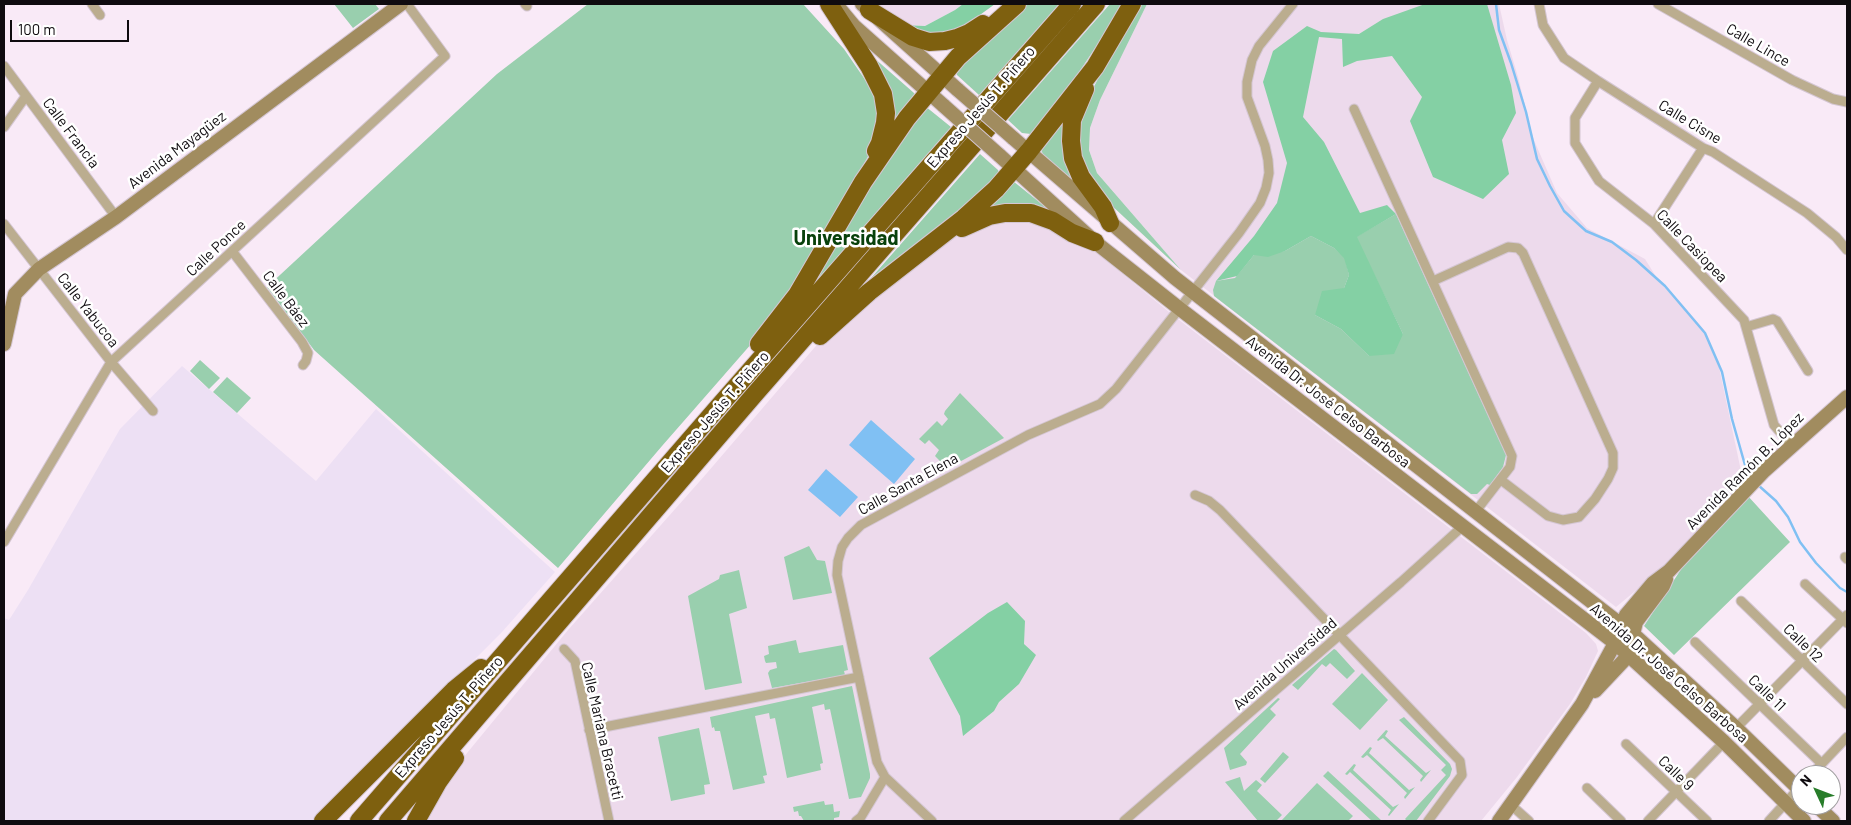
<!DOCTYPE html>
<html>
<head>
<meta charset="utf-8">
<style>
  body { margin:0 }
  #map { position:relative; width:1851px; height:825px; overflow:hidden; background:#f9eaf7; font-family:Barlow,sans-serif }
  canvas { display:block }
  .frame { position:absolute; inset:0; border:5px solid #0f0b0f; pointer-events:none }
  .north { position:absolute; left:1791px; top:765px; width:50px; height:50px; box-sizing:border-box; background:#fff; border:1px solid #9f9d9f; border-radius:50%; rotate:313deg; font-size:14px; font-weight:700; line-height:20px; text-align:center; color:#0f0b0f }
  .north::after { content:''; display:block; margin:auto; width:18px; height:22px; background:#287d2a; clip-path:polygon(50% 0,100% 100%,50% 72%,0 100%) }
  .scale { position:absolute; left:10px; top:20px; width:119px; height:22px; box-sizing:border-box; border:2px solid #0f0b0f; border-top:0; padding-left:6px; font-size:15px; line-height:18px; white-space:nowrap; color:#0f0b0f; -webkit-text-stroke:4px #fff; paint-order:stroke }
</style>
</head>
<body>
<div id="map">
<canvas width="1851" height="825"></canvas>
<div class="frame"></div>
<div class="north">N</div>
<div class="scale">100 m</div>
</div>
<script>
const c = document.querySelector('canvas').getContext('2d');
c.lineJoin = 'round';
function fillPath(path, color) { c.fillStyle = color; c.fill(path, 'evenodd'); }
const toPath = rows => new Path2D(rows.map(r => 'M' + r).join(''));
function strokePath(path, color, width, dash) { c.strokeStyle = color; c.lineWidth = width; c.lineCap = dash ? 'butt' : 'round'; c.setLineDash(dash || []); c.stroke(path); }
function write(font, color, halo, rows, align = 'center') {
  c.font = font + ' Barlow,sans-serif'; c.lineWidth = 5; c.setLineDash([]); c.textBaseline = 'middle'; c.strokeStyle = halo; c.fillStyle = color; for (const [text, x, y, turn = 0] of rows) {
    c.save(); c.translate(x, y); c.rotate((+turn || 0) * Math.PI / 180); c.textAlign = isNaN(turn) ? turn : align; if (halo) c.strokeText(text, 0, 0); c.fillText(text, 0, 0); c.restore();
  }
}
fillPath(toPath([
  [871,4,963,4,955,10,925,26,903,25],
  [1147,4,1499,4,1507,40,1518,77,1533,138,1557,193,1587,228,1645,259,1660,283,1682,304,1704,330,1719,367,1744,485,1663,568,1616,607,1181,270,1097,173,1089,150,1090,128,1100,100],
  [1027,218,1086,244,1174,316,1586,633,1596,644,1598,651,1586,677,1570,704,1517,777,1481,821,420,821,440,786,568,630,707,473,821,340,955,236,978,224]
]), '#eddaec');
fillPath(toPath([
  [182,366,316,481,376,409,555,572,502,632,314,821,4,821,4,618,9,620,28,590,120,429]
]), '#ede0f4');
fillPath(toPath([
  [334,4,375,4,379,9,353,28],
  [588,4,803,4,844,49,868,84,880,108,871,151,787,303,662,446,558,568,314,350,267,287,497,74],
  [1028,4,1059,4,979,95,957,75,956,69,997,29],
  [1110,4,1124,4,1060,101,1031,134,1022,133,1008,120],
  [1137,4,1147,4,1100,100,1090,128,1089,150,1097,173,1181,270,1110,204,1081,167,1077,134,1087,100],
  [873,57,914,93,915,96,889,131],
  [925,106,951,127,805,294,891,148],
  [1067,112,1073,181,1043,154,1040,148],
  [980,154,998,170,999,173,975,199,864,286],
  [1013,181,1064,222,994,211,985,205],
  [1396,214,1506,455,1503,467,1490,485,1487,484,1477,494,1471,494,1214,296,1213,290,1216,281,1235,278,1254,255,1285,251,1311,236,1334,248,1345,258,1349,275,1344,288,1315,315,1341,329,1369,356,1403,334,1356,237],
  [200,360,220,378,209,389,190,371],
  [227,377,251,398,237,413,213,392],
  [960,393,1004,438,950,467,946,467,935,456,939,450,929,440,925,444,919,439,937,421,942,426,948,419,944,414,945,411],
  [1747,495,1790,542,1674,655,1644,626,1693,551],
  [809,546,817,560,825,561,832,593,793,600,784,557],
  [739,570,747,608,729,614,742,683,705,690,688,596,719,579,720,575],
  [796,640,799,653,843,645,848,670,844,671,845,675,772,688,768,673,770,670,777,668,776,662,766,663,765,661,764,656,769,654,768,646],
  [1334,649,1336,650,1355,671,1347,679,1330,663,1326,667,1322,664,1298,690,1292,685],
  [1362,673,1388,700,1360,730,1332,704],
  [852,686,870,774,870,778,861,797,849,799,830,709,825,710,824,704,812,707,823,763,820,764,821,770,787,778,775,718,770,719,769,713,755,716,767,775,763,776,765,783,733,790,720,731,715,731,714,727,712,728,710,717],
  [1278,698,1280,699,1270,709,1276,715,1240,754,1247,762,1246,765,1230,770,1224,748],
  [1404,717,1450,764,1452,769,1450,776,1416,821,1407,821,1405,819,1446,775,1441,770,1446,765,1399,720],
  [699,728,710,784,704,785,705,794,671,801,658,737],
  [1386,730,1388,731,1385,736,1426,773,1431,770,1421,782,1420,780,1423,776,1383,738,1378,741,1377,740],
  [1370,747,1372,748,1369,753,1409,790,1415,787,1405,799,1404,797,1407,793,1367,755,1363,758,1361,757],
  [1283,752,1289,757,1265,783,1260,779],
  [1354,764,1356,765,1353,770,1393,807,1399,804,1389,816,1388,815,1391,810,1350,772,1347,775,1345,774],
  [1328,771,1329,772,1382,821,1372,821,1323,776],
  [1240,777,1244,791,1256,780,1262,785,1257,791,1282,815,1276,821,1258,821,1225,782],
  [1317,783,1353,816,1348,821,1281,821],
  [824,801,825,805,833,804,834,812,840,811,839,817,834,818,834,820,804,821,801,816,799,816,798,811,794,812,793,807]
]), '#99cfae');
fillPath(toPath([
  [963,4,995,4,966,25,949,31,931,35,903,25,925,26,955,10],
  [1425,4,1487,4,1511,85,1516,113,1502,140,1509,174,1483,199,1433,177,1410,121,1422,97,1392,56,1357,61,1343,67,1342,39,1319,37,1303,117,1324,142,1360,213,1387,205,1396,214,1357,237,1403,334,1394,354,1369,356,1341,329,1315,315,1322,291,1344,288,1349,275,1344,258,1334,248,1311,236,1285,251,1268,257,1254,255,1237,276,1216,281,1254,236,1277,203,1287,163,1263,82,1273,51,1307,26,1321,32,1359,34,1383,19],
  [1007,602,1025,621,1024,644,1036,655,1019,684,999,702,994,711,963,736,960,716,929,658,988,613]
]), '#84d0a4');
fillPath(toPath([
  [871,420,915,459,894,484,849,445],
  [826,469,858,497,840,517,808,490]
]), '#80c0f3');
strokePath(toPath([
  [1496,4,1499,30,1511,63,1526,112,1537,159,1550,186,1564,211,1586,231,1612,242,1636,260,1665,286,1705,333,1722,372,1732,419,1745,465,1752,476],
  [1758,485,1776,501,1788,517,1800,542,1816,563,1840,588,1847,592]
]), '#80c0f3', 2.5);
const street = toPath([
  [92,4,100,15],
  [525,4,527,6],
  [1539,4,1543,25,1564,58,1598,81,1703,148,1713,152,1807,213,1836,237,1847,250],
  [1658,4,1792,80,1833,99,1847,102],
  [4,66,116,217],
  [1598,81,1575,118,1575,143,1599,181,1654,224,1744,320,1774,425,1791,445],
  [1354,109,1512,456,1510,467,1476,511],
  [4,127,26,96],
  [4,224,111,362,153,411],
  [1654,224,1703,148],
  [232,251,302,342,308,353,306,361,303,365],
  [1433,281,1508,247,1518,248,1523,253,1613,453,1613,468,1608,479,1595,499,1579,517,1563,520,1548,516,1501,480],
  [1746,327,1773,319,1777,321,1808,371],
  [1195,495,1209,501,1220,510,1460,761,1462,775,1428,821],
  [4,542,111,362,445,56,407,4],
  [1845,557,1847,559],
  [1805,584,1847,623],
  [1741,601,1847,704],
  [1695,642,1821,763],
  [564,649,575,661,609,821],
  [1736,728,1847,615],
  [589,730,859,677],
  [1626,744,1707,821],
  [1811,775,1847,737],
  [1587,788,1621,821],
  [1511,805,1529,821],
  [856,821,861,817,885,777],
  [932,821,885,777,877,762,837,575,838,561,842,547,848,538,861,525,1028,435,1100,404,1116,389,1239,233,1260,203,1266,188,1269,173,1268,160,1265,146,1247,97,1247,82,1252,60,1259,46,1293,4],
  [1124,821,1401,582,1463,526],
  [1648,821,1724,742],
  [1769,821,1801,786]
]);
const secondary = toPath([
  [862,4,958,90],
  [839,8,854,26,944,106],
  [1013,138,1175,278,1633,634,1736,728,1801,791],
  [999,155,1095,242,1180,309,1615,643,1724,742,1804,821],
  [4,344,15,294,39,269,116,217,401,4],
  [1595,691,1628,656,1636,622,1663,586,1666,579],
  [1816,805,1833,821],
  [1499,821,1582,704,1615,643,1626,615,1653,583,1669,571,1764,471,1847,397]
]);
const highway = toPath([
  [829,4,869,66,883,94,886,113,885,123,880,143,876,151],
  [869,10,913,37,929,42,945,41,957,38,969,33,983,24],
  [1085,89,1072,120,1071,141,1073,158,1081,177,1103,207,1110,223],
  [962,228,989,216,1005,213,1031,213,1053,221,1072,233,1095,242],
  [820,336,869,292,964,218,996,189,1029,151,1095,67,1132,4],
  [759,344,797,295,863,182,907,118,958,57,1017,4],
  [323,821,454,690,481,668],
  [359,821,720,405,1072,4],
  [388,821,754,395,1096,4],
  [416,821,438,782,455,758]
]);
strokePath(street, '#d4c6d2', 11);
strokePath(secondary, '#d4c6d2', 16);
strokePath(highway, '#d4c6d2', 20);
strokePath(street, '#bbad8f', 9);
strokePath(secondary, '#a18c5f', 14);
strokePath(highway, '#7e600f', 18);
const secondaryBridge = toPath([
  [958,90,1013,138],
  [944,106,999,155]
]);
strokePath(secondaryBridge, '#d4c6d2', 16, []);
strokePath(secondaryBridge, '#a18c5f', 14);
write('15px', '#0f0b0f', '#fff', [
  ["Calle Lince",1758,45,30],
  ["Expreso Jesús T. Piñero",981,107,-49],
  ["Calle Cisne",1690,122,31],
  ["Calle Francia",71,133,53],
  ["Avenida Mayagüez",177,150,-37],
  ["Calle Casiopea",1692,246,46],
  ["Calle Ponce",216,248,-43],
  ["Calle Báez",286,299,53],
  ["Calle Yabucoa",88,310,52],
  ["Avenida Dr. José Celso Barbosa",1328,402,38],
  ["Expreso Jesús T. Piñero",715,412,-49],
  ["Avenida Ramón B. López",1745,471,-45],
  ["Calle Santa Elena",908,484,-29],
  ["Calle 12",1803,643,44],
  ["Avenida Universidad",1285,664,-41],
  ["Avenida Dr. José Celso Barbosa",1669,673,41],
  ["Calle 11",1767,693,44],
  ["Expreso Jesús T. Piñero",449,717,-49],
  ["Calle Mariana Bracetti",602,731,77],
  ["Calle 9",1676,773,44]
]);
write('bold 20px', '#08410b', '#fff', [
  ["Universidad",846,238]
]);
</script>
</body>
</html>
